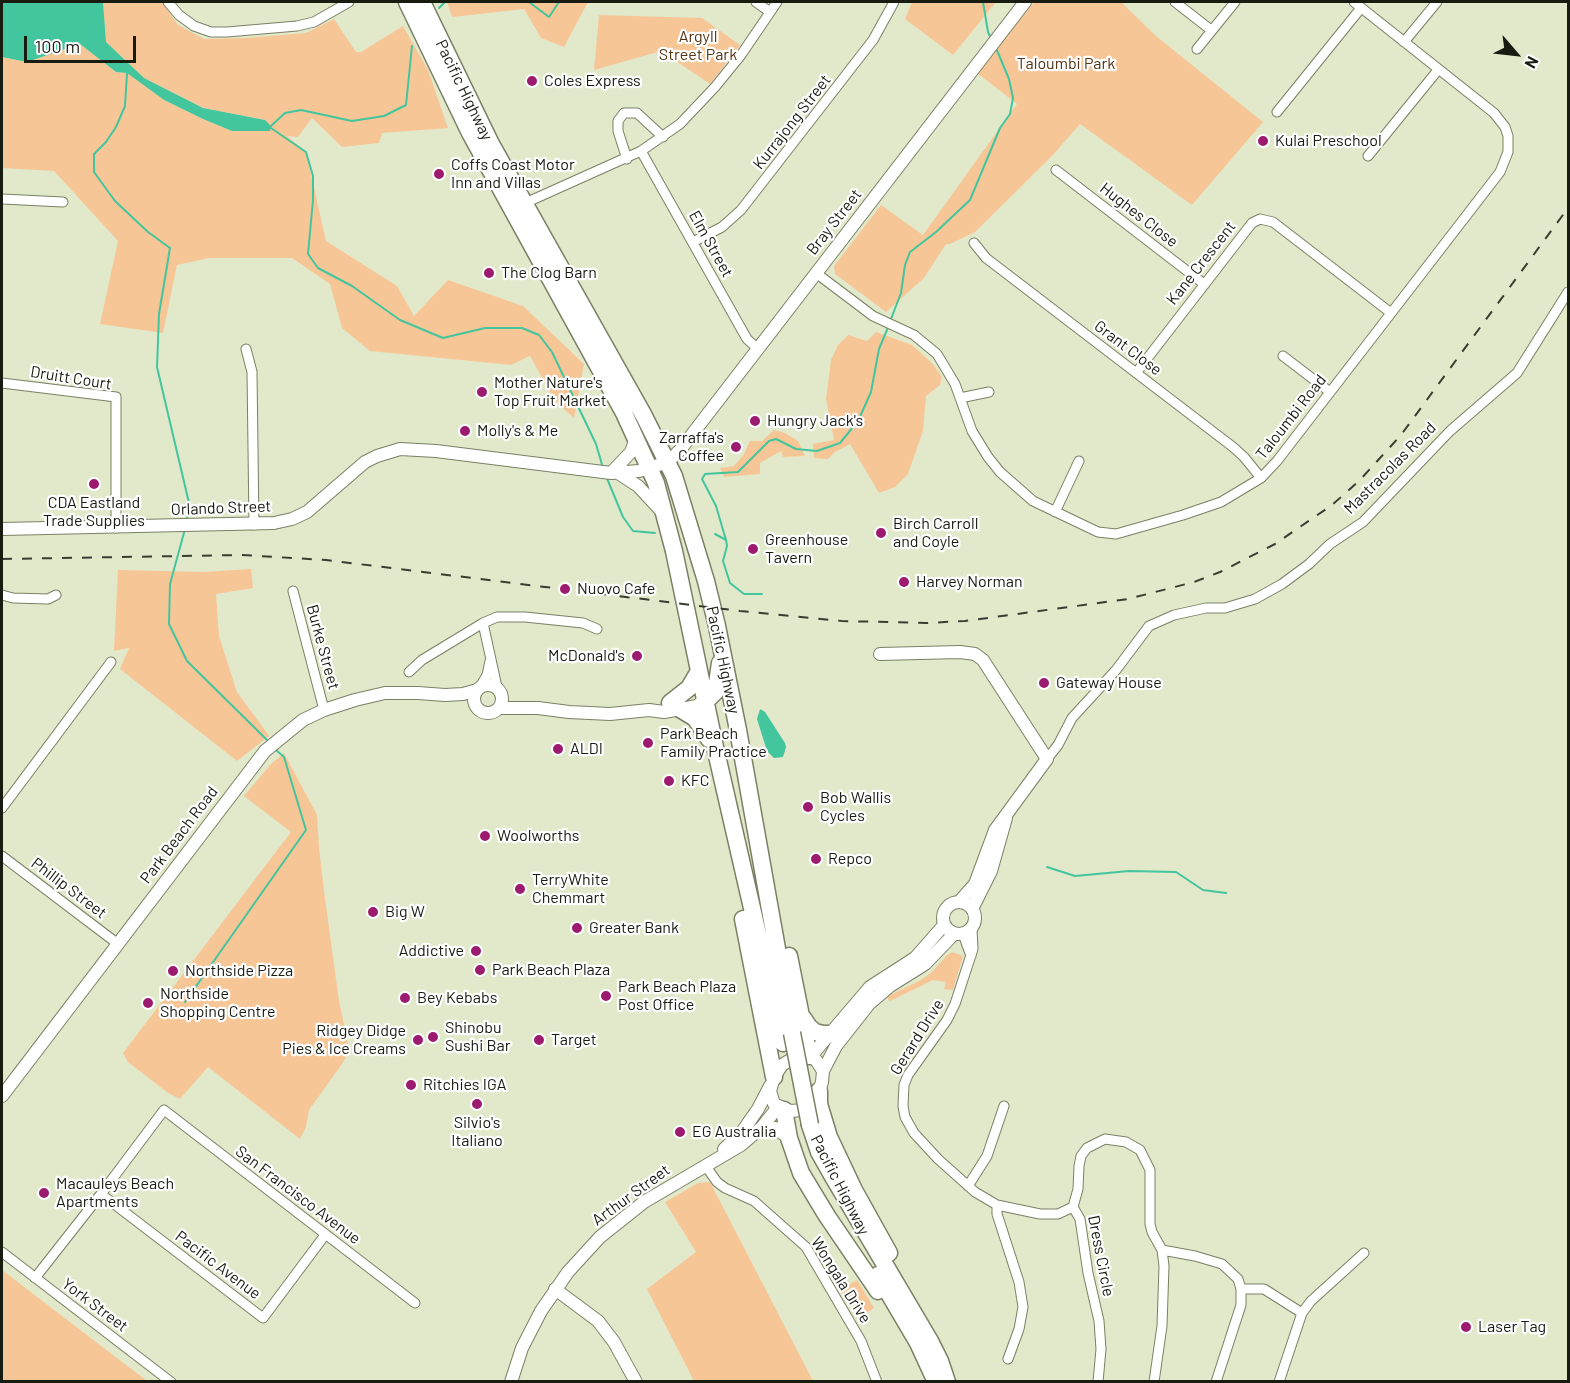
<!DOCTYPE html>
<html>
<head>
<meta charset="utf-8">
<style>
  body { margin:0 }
  #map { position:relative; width:1570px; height:1383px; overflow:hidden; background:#e2e9cb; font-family:Barlow,sans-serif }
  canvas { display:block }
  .frame { position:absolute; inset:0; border:3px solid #181b10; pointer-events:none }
  .north { position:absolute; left:1486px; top:24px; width:60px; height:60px; -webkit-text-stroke:4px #fff; paint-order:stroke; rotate:118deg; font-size:16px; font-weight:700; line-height:24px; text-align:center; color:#181b10 }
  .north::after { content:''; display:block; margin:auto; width:21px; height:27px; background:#181b10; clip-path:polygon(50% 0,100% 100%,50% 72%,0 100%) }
  .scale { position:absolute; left:24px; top:36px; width:112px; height:27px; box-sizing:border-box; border:3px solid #181b10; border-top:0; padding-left:8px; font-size:18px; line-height:21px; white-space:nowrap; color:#181b10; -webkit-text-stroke:4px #fff; paint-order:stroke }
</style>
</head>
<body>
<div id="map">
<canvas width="1570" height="1383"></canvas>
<div class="frame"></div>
<div class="north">N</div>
<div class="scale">100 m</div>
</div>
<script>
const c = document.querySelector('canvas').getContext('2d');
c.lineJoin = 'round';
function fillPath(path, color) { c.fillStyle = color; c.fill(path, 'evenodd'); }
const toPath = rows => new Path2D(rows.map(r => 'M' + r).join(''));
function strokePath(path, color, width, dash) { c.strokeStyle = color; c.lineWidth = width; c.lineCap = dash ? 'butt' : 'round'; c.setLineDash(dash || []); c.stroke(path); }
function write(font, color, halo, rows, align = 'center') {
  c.font = font + ' Barlow,sans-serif'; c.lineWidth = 4.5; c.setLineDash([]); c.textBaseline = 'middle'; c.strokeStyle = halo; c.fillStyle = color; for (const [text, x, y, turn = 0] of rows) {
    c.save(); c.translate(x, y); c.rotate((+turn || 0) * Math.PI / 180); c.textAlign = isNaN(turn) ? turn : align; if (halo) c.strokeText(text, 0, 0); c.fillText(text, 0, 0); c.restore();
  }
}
fillPath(toPath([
  [103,2,162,2,178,25,204,39,246,38,306,33,334,19,356,52,361,52,403,26,428,70,448,128,382,133,379,143,342,147,312,118,298,137,287,136,306,152,326,241,397,286,414,316,448,280,523,306,584,364,574,418,555,401,530,356,511,365,370,351,342,328,330,284,292,258,209,258,177,265,163,333,100,324,118,241,54,171,2,168,2,57,27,62,80,44,116,72,127,73,164,100,203,119,232,131,265,120,203,108,144,78,106,42],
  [447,2,588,2,564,47,541,38,524,9,452,17],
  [912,2,996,2,953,55,905,19],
  [1034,2,1121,2,1156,36,1263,122,1192,205,1080,124,1052,156,975,232,950,244,946,244,924,278,886,312,835,274,834,266,881,205,923,235,1017,104,977,73],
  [599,15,702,18,740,45,710,84,661,51,594,70],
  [876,332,912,345,932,363,942,377,940,385,926,396,923,431,908,474,895,487,879,493,850,444,835,452,828,459,814,458,813,444,834,440,826,399,831,360,838,345,848,335,867,341],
  [774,430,785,433,798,441,805,456,783,457,781,451,760,463,760,474,724,477,720,468,734,466,744,454,750,441,762,441],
  [251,569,253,588,216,594,219,636,237,692,269,736,237,761,120,669,129,648,114,651,118,570,204,572],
  [284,753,317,815,319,848,324,891,339,1001,348,1044,347,1055,342,1064,309,1110,306,1127,300,1139,208,1067,180,1099,168,1093,128,1062,123,1053,291,832,244,796,270,765],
  [952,952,963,956,953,990,944,989,946,982,933,980,890,1001,886,997,919,981,932,972,946,956],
  [710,1182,813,1381,694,1381,647,1289,696,1252,665,1202,698,1183],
  [2,1270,147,1381,2,1381],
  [857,1280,874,1308,858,1318,840,1290]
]), '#f7c697');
fillPath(toPath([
  [2,2,103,2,106,42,144,78,203,108,265,120,271,126,270,131,232,131,203,119,164,100,127,73,116,72,80,44,27,62,2,57],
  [760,709,765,712,785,743,786,747,783,757,774,758,767,751,757,719]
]), '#43c59e');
strokePath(toPath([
  [529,2,549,17,559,2],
  [983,2,988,32,991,38],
  [439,8,445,2],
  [127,73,125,106,116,127,106,142,94,154,94,172,115,201,148,232,170,248,159,314,157,367,189,503,187,520],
  [268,126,306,152,313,176,313,200,308,254,318,268,352,286,400,320,443,338,485,328,522,328,539,335,552,352,596,444,603,468],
  [271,126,285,113,301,110,352,121,384,116,406,105,412,46],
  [891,319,901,293,905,265,910,252,936,232,970,200,1000,128,1010,114,1013,98,1009,79,996,48],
  [606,476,623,517,633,531,655,533],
  [185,529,170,584,169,624,187,661,268,741],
  [715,534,726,540,727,546,723,561,730,583,744,594,762,594],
  [726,540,716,506,702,479,705,474,738,472,769,441,776,439,796,449,817,451,840,443,858,421,871,392,879,349,889,325],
  [1047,867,1075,876,1129,871,1176,872,1203,890,1226,893],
  [185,1002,306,830,284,757,276,750]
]), '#43c59e', 2);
const street = toPath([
  [168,2,179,15,194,26,211,32,227,32,297,26,314,22,349,2],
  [756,2,770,12],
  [1175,2,1211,30],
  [1404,42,1437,2],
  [1197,49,1235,2],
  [1277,112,1361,8],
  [641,151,747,339,758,349],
  [1368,156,1438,70],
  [627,159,618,131,618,121,624,113,637,113,663,137],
  [1056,170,1204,284],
  [2,199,63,202],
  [523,204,641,151,680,124,715,87,741,55,777,2],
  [693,242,722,227,741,210,873,40,894,2],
  [974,243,986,258,1233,447,1244,457,1261,478],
  [816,273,873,316,914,335,937,354,955,384,972,431,988,457,1000,472,1033,501,1098,532,1116,534,1183,515,1221,502,1261,478,1277,461,1500,172,1508,152,1508,136,1505,127,1494,113,1354,2],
  [246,349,252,372,254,525],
  [1283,356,1330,392],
  [1136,373,1252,223,1260,219,1273,222,1391,313],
  [2,383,116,397,116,528],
  [960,398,989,392],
  [1055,512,1079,461],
  [293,591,324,710],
  [2,595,13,598,48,599,56,595],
  [483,623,497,687],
  [409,672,422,660,483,623,497,617,525,617,583,623,597,629],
  [480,687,487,675,490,661],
  [1047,759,1058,745,1072,718,1116,670,1149,626,1174,615,1206,608,1225,608,1255,599,1282,584,1309,564,1330,544,1363,522,1450,431,1517,373,1568,292],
  [2,808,111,662],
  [2,856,118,944],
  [972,929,973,949,955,1004,947,1020,908,1075,904,1085,903,1106,905,1117,914,1133,938,1159,975,1192,997,1205,1040,1214,1058,1214,1073,1207],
  [963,934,971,956],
  [705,1165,717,1182,725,1188,754,1201,806,1247,861,1341,877,1382],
  [968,1186,987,1156,1004,1106],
  [101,1194,263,1318,325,1235],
  [997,1205,997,1214,1019,1282,1023,1307,1019,1329,1008,1359],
  [1073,1207,1078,1189,1079,1166,1081,1156,1087,1148,1105,1139,1126,1142,1140,1150,1150,1170,1150,1224,1152,1232,1162,1250,1164,1266,1162,1326,1154,1382],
  [1073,1207,1080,1219,1088,1273,1099,1321,1101,1349,1098,1382],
  [1162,1250,1195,1256,1222,1264,1238,1279,1241,1289,1241,1305,1216,1382],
  [2,1252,171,1382],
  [35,1278,101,1194,164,1110,415,1303],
  [1241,1289,1264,1289,1302,1313],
  [1279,1382,1302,1313,1311,1301,1364,1253]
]);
const secondary = toPath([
  [611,473,631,452,636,438],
  [618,473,638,486,664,514],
  [2,529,274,523,292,519,307,512,365,462,377,456,400,449,436,451,611,473,639,471,668,462,680,450,1025,2],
  [880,654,960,652,975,654,983,660,1047,759,995,830,975,884,959,902],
  '474 699a14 14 0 1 1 28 0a14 14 0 1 1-28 0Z',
  [499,708,538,708,569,712,610,714,649,710,664,712,697,706,705,699],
  '943 918a16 16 0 1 1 32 0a16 16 0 1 1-32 0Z',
  [972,909,991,871,1006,818],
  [800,1054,809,1056,816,1060,823,1071,822,1082,819,1091,809,1106,804,1110,790,1111,774,1104,770,1091,774,1077,782,1065,800,1054],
  [811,1056,870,987,915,958,944,925],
  [823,1071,836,1046,869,1004,890,986,925,964,954,934],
  [2,1096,265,751,303,720,324,710,355,700,385,693,418,693,445,695,463,694,477,690],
  [762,1127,775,1128,789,1138],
  [724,1149,742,1132,758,1109,770,1086],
  [555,1289,598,1321,614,1342,636,1382],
  [511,1382,522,1348,541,1311,568,1272,600,1237,644,1202,741,1145,762,1127,778,1107]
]);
const highway = toPath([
  [407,2,470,133,624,413,656,483,674,551,715,747,783,1043],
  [422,2,491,144,644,416,674,476,706,581,717,626,738,730,792,1033],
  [705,699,709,698,716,691,720,663],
  [670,703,689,688,699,671],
  [680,709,695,718,709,739],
  [743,919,774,1077],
  [789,956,809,1056],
  [803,1018,809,1027,815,1032,823,1034,831,1034],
  [819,1091,819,1104,829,1137,854,1190,889,1253],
  [784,1110,789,1138,801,1173,827,1216,878,1291],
  [810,1125,819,1152,832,1175,930,1341,940,1361,947,1382],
  [878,1275,918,1343,936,1382]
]);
strokePath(street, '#7a8064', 11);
strokePath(secondary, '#7a8064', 14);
strokePath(highway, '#7a8064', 19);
strokePath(street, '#fff', 9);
strokePath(secondary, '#fff', 12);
strokePath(highway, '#fff', 16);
strokePath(toPath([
  [2,559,242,555,326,560,740,611,842,621,926,623,965,621,1128,599,1194,582,1220,572,1275,544,1332,505,1359,481,1401,435,1568,208]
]), '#393d2f', 2, [10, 10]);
const highwayBridge = toPath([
  [792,1033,810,1125]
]);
strokePath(highwayBridge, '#7a8064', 19, []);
strokePath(highwayBridge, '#fff', 16);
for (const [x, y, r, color] of [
  [532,81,6,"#9d1b6e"],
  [1263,141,6,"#9d1b6e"],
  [439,174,6,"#9d1b6e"],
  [489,273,6,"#9d1b6e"],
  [482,392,6,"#9d1b6e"],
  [755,421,6,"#9d1b6e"],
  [465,431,6,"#9d1b6e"],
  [736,447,6,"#9d1b6e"],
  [94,484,6,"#9d1b6e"],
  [881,533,6,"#9d1b6e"],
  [753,549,6,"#9d1b6e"],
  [904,582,6,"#9d1b6e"],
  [565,589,6,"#9d1b6e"],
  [637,656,6,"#9d1b6e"],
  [1044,683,6,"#9d1b6e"],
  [648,743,6,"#9d1b6e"],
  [558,749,6,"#9d1b6e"],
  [669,781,6,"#9d1b6e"],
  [808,807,6,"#9d1b6e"],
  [485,836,6,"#9d1b6e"],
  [816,859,6,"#9d1b6e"],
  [520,889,6,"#9d1b6e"],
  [373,912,6,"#9d1b6e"],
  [577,928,6,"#9d1b6e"],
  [476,951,6,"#9d1b6e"],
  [480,970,6,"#9d1b6e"],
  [173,971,6,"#9d1b6e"],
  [606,996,6,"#9d1b6e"],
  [405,998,6,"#9d1b6e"],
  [148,1003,6,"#9d1b6e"],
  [433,1037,6,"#9d1b6e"],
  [418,1040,6,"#9d1b6e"],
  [539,1040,6,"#9d1b6e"],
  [411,1085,6,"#9d1b6e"],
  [477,1104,6,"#9d1b6e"],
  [680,1132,6,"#9d1b6e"],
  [44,1193,6,"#9d1b6e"],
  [1466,1327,6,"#9d1b6e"]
]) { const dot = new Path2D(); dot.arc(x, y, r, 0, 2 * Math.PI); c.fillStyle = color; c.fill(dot); strokePath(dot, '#fff', 2); }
write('16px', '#523413', '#fff', [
  ["Argyll",698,37],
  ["Street Park",698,55],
  ["Taloumbi Park",1066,64]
]);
write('16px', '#181b10', '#fff', [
  ["Coles Express",544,81],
  ["Kulai Preschool",1275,141],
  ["Coffs Coast Motor",451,165],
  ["Inn and Villas",451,183],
  ["The Clog Barn",501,273],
  ["Mother Nature's",494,383],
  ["Top Fruit Market",494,401],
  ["Hungry Jack's",767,421],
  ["Molly's & Me",477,431],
  ["Zarraffa's",724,438,"right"],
  ["Coffee",724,456,"right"],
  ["CDA Eastland",94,503,"center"],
  ["Trade Supplies",94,521,"center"],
  ["Birch Carroll",893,524],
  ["and Coyle",893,542],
  ["Greenhouse",765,540],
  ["Tavern",765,558],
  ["Harvey Norman",916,582],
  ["Nuovo Cafe",577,589],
  ["McDonald's",625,656,"right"],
  ["Gateway House",1056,683],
  ["Park Beach",660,734],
  ["Family Practice",660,752],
  ["ALDI",570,749],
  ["KFC",681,781],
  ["Bob Wallis",820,798],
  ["Cycles",820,816],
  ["Woolworths",497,836],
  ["Repco",828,859],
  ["TerryWhite",532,880],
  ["Chemmart",532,898],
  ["Big W",385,912],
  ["Greater Bank",589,928],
  ["Addictive",464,951,"right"],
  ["Park Beach Plaza",492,970],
  ["Northside Pizza",185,971],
  ["Park Beach Plaza",618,987],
  ["Post Office",618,1005],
  ["Northside",160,994],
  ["Shopping Centre",160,1012],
  ["Bey Kebabs",417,998],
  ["Shinobu",445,1028],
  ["Sushi Bar",445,1046],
  ["Ridgey Didge",406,1031,"right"],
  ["Pies & Ice Creams",406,1049,"right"],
  ["Target",551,1040],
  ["Ritchies IGA",423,1085],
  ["Silvio's",477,1123,"center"],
  ["Italiano",477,1141,"center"],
  ["EG Australia",692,1132],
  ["Macauleys Beach",56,1184],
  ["Apartments",56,1202],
  ["Laser Tag",1478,1327]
], 'left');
write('16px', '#181b10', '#fff', [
  ["Pacific Highway",464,90,64],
  ["Kurrajong Street",792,122,-52],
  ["Hughes Close",1139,215,38],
  ["Bray Street",834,222,-52],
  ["Elm Street",711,244,61],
  ["Kane Crescent",1201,263,-52],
  ["Grant Close",1128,348,37],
  ["Druitt Court",71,378,9],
  ["Taloumbi Road",1291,417,-52],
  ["Mastracolas Road",1390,468,-45],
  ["Orlando Street",221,508,-2],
  ["Burke Street",323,647,75],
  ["Pacific Highway",723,660,78],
  ["Park Beach Road",179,835,-53],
  ["Phillip Street",69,888,37],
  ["Gerard Drive",917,1037,-58],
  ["Pacific Highway",840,1185,63],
  ["San Francisco Avenue",298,1195,37],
  ["Arthur Street",631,1195,-36],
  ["Dress Circle",1101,1256,79],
  ["Pacific Avenue",218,1265,37],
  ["Wongala Drive",841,1280,58],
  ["York Street",95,1305,37]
]);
</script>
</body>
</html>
